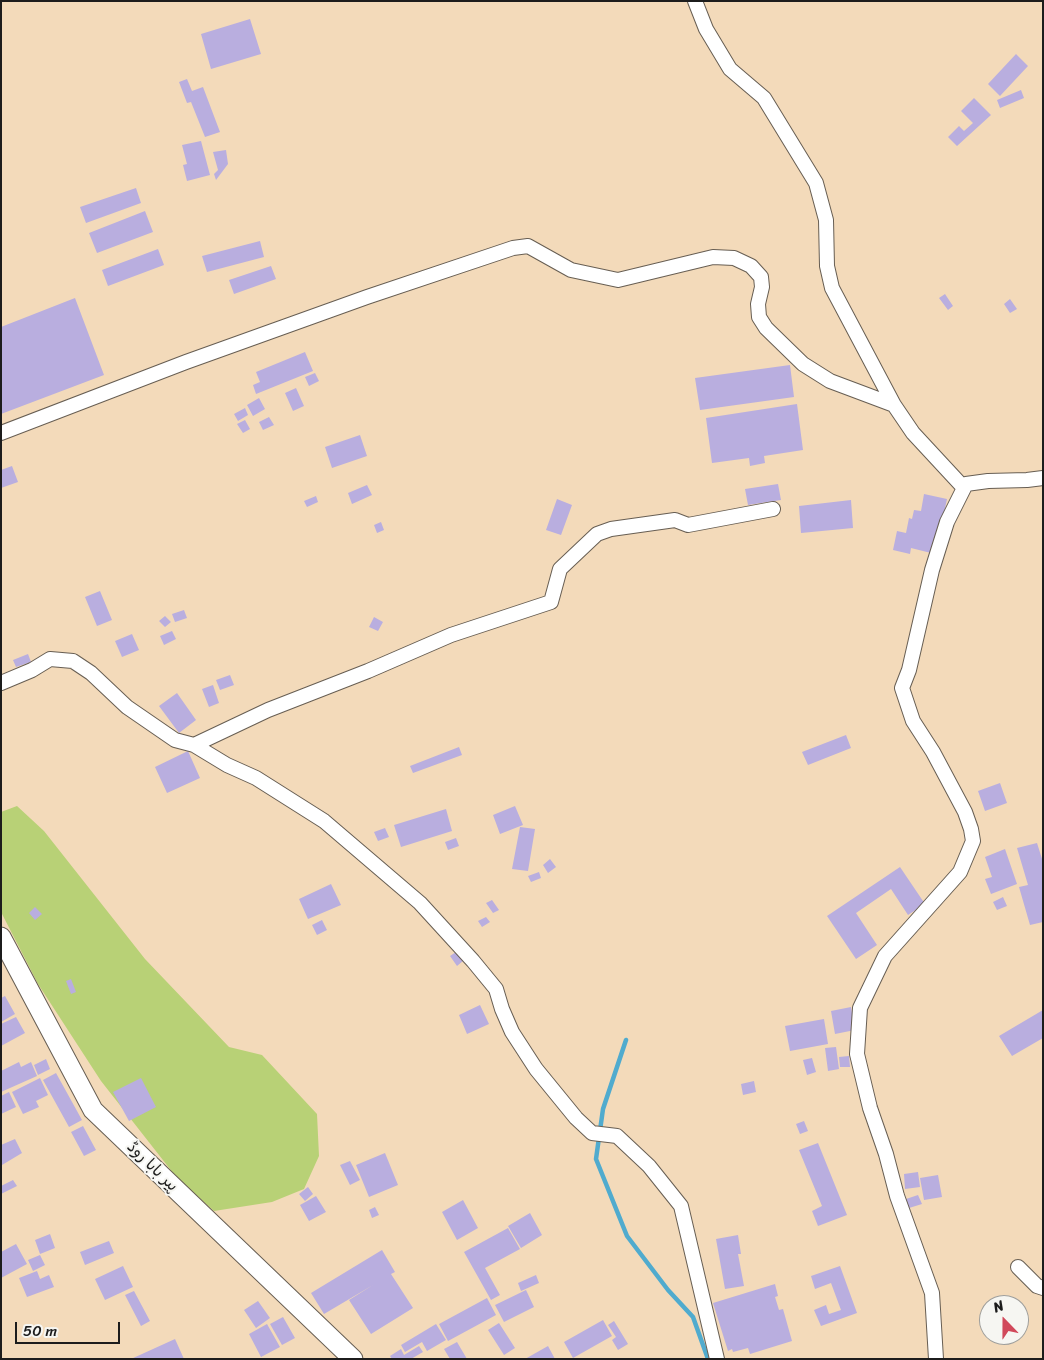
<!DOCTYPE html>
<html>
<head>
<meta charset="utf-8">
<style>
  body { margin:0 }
  #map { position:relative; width:1044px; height:1360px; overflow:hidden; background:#f3daba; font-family:Sriracha,sans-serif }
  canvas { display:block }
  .frame { position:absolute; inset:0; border:2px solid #1c1c1c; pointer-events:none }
  .north { position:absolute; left:979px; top:1295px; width:50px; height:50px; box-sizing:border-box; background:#f6f6f2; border:1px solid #9f9f9c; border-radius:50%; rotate:338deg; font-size:14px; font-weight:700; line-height:20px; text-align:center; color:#1c1c1c }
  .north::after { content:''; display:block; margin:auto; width:18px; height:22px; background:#d1495b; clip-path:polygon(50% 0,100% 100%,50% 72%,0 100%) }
  .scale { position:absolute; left:15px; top:1322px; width:105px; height:22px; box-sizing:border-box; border:2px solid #1c1c1c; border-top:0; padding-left:6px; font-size:15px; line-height:18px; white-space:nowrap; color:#1c1c1c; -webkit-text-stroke:4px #f6f6f2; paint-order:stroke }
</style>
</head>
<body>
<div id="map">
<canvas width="1044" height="1360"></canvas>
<div class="frame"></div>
<div class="north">N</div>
<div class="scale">50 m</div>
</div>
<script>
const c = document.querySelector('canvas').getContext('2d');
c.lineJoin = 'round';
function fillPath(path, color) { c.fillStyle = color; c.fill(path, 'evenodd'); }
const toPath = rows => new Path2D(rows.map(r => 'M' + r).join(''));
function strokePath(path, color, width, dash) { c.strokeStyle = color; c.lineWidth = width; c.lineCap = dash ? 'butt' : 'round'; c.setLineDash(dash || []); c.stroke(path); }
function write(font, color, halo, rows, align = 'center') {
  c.font = font + ' Sriracha,"Playpen Sans Arabic",sans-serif'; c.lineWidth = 4; c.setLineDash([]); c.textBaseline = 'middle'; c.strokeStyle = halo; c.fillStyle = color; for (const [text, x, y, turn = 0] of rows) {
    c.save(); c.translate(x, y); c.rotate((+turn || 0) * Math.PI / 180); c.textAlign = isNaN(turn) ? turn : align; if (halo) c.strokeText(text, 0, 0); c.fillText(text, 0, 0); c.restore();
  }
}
fillPath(toPath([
  [17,806,44,831,145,959,229,1047,262,1055,317,1114,319,1156,304,1189,272,1202,214,1211,177,1178,101,1081,38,984,1,912,1,812]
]), '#b8d176');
strokePath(toPath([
  [626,1040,603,1109,596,1159,627,1236,668,1290,693,1317,708,1359]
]), '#50abce', 4.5);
fillPath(toPath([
  [250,19,261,54,211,69,201,34],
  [1016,54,1028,66,1000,96,988,84],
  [187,79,192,91,203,87,220,132,205,137,191,102,187,103,179,82],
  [1021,90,1024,98,1000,108,997,100],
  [974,98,991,115,957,146,948,137,959,126,964,131,973,123,961,111],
  [201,141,210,175,187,181,183,165,187,164,182,145],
  [226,150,228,164,216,180,214,174,218,170,213,152],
  [136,188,141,203,86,223,80,207],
  [145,211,153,232,97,253,89,233],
  [260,241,264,257,207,272,202,256],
  [158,249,164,265,108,286,102,270],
  [271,266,276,279,234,294,229,280],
  [945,294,953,306,948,310,939,298],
  [75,298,104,375,1,414,1,327],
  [1010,299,1017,309,1010,313,1004,304],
  [305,352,313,371,256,394,253,385,260,382,256,372],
  [790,365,794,397,700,410,695,378],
  [315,373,319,381,309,386,305,377],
  [296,388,304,406,293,411,285,393],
  [259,398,265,409,253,416,247,405],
  [797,404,803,450,764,456,765,463,750,466,749,458,712,463,706,418],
  [245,408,248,415,238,421,234,414],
  [269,417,274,425,263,430,259,422],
  [245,420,250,429,243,433,237,424],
  [360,435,367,456,332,468,325,447],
  [12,466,18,482,1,488,1,470],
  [778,484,781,500,748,505,745,489],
  [367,485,372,495,352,504,348,493],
  [924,494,947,499,937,546,931,553,911,548,910,554,893,550,897,531,906,533,909,518,912,519,914,510,921,511],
  [316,496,318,502,307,507,304,501],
  [557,499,572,505,561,535,546,530],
  [851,500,853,528,801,533,799,506],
  [381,522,384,530,377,533,374,525],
  [100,591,112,620,97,626,85,597],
  [184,610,187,618,175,622,172,614],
  [165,616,171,622,165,627,159,621],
  [374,617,383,622,378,631,369,627],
  [172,631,176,639,164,645,160,636],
  [132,634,139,650,122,657,115,641],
  [28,654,31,662,16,667,13,660],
  [230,675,234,685,220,690,216,680],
  [213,685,219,703,209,707,202,689],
  [177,693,196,720,179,733,159,706],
  [846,735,851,748,808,765,802,752],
  [459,747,462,755,413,773,410,766],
  [188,751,200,778,167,793,155,767],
  [1000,783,1007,803,985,811,978,791],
  [515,806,523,825,500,834,493,815],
  [446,809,452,831,401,847,394,825],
  [520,827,535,829,528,871,512,869],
  [385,828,389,837,378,841,374,832],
  [456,838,459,846,448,850,445,842],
  [1037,843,1043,862,1043,922,1030,925,1019,887,1028,885,1017,848],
  [1005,849,1017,884,991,894,985,879,992,877,985,857],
  [550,859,556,867,548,873,543,865],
  [900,867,925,904,908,915,891,889,856,913,877,945,856,959,827,916],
  [539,872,541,878,531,882,528,876],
  [331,884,341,905,308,919,299,899],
  [1003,897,1007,906,997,910,993,902],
  [492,900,499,910,493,913,486,903],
  [35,907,42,914,35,920,29,913],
  [486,917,490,922,482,927,478,921],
  [322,920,327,930,317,935,312,925],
  [456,952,463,961,457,966,450,956],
  [71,979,76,992,71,994,66,981],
  [5,996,15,1014,1,1022,1,998],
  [480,1005,489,1024,467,1034,459,1015],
  [851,1007,855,1030,835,1034,831,1011],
  [1043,1010,1043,1038,1012,1056,999,1036],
  [16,1017,25,1033,1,1046,1,1024],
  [824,1019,828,1044,790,1051,785,1026],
  [836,1047,839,1069,828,1071,825,1048],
  [849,1056,850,1067,840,1067,839,1057],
  [812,1058,816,1072,807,1075,803,1060],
  [46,1059,50,1069,38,1075,34,1065],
  [19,1062,21,1067,31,1062,37,1076,1,1092,1,1071],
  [56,1073,82,1120,69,1127,43,1080],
  [40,1078,48,1095,36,1101,39,1107,23,1114,12,1092],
  [141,1078,156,1107,129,1121,113,1092],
  [754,1081,756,1092,743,1095,741,1084],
  [9,1092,16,1107,1,1114,1,1096],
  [804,1121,808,1131,800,1134,796,1124],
  [83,1126,96,1150,84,1156,71,1132],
  [15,1139,22,1153,2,1165,1,1145],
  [818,1143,847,1215,818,1226,812,1211,822,1206,799,1150],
  [385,1153,398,1185,369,1197,356,1165],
  [350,1161,360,1180,350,1185,340,1165],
  [918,1172,920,1187,905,1189,904,1174],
  [938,1175,942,1197,924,1200,920,1178],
  [13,1180,17,1186,1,1194,1,1186],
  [308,1187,313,1194,305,1201,299,1194],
  [918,1195,922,1204,909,1208,906,1199],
  [316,1196,326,1212,309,1221,300,1205],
  [463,1200,478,1228,457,1240,442,1212],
  [375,1207,379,1215,372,1218,369,1210],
  [530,1213,542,1235,521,1248,508,1226],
  [508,1228,520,1249,485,1268,500,1295,491,1300,464,1252],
  [50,1234,55,1248,40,1254,35,1240],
  [738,1235,741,1254,738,1254,744,1286,725,1289,716,1239],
  [109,1241,114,1253,85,1265,80,1252],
  [16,1244,27,1264,1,1278,1,1252],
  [382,1250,395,1272,391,1274,413,1308,371,1334,349,1300,373,1285,324,1314,311,1293],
  [40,1255,45,1265,33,1271,28,1260],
  [123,1266,133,1287,105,1300,95,1279],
  [840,1266,857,1313,821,1326,814,1310,826,1305,829,1314,841,1310,831,1283,815,1289,811,1276],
  [37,1271,40,1279,49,1275,54,1287,27,1297,19,1278],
  [536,1275,539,1283,521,1291,518,1283],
  [775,1284,778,1296,775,1297,779,1310,783,1309,792,1341,750,1354,748,1348,733,1352,732,1349,728,1351,713,1303],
  [526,1290,534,1307,504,1322,495,1305],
  [134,1291,150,1321,141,1326,125,1295],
  [487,1298,496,1315,448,1341,439,1324],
  [258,1301,270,1318,256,1328,244,1310],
  [283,1317,295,1338,282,1345,270,1324],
  [603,1320,612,1336,573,1358,564,1342],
  [614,1321,628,1344,618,1350,612,1340,616,1337,608,1325],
  [499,1323,515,1348,504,1355,488,1330],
  [267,1324,280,1347,261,1357,249,1334],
  [436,1324,446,1340,427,1351,422,1342,405,1352,401,1345],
  [175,1339,184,1359,131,1359],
  [457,1342,467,1359,450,1359,444,1349],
  [419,1346,423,1352,411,1359,392,1359,390,1356,401,1349,404,1355],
  [548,1346,555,1359,525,1359]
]), '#b9aedf');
const street = toPath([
  [695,1,706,29,730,69,764,98,816,183,826,220,827,266,832,288,894,405],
  [1,433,186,362,367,297,513,248,528,246,571,270,618,280,713,257,734,258,751,266,761,277,762,287,758,304,759,317,766,328,803,364,830,381,894,405,913,433,964,488],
  [1,683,32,670,50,659,73,661,91,673,127,707,175,740,194,745,227,765,256,778,324,821,420,903,473,961,496,989,502,1009,512,1032,536,1069,576,1118,592,1133,617,1136,649,1166,681,1206,717,1359],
  [194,745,268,710,368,671,451,635,551,602,560,569,597,534,611,529,675,520,688,525,773,509],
  [1018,1267,1037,1286,1043,1288],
  [936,1359,932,1293,897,1196,886,1154,870,1108,857,1054,860,1008,885,956,960,872,973,841,971,829,965,812,933,752,913,721,902,688,909,670,932,570,947,522,966,484,988,481,1027,480,1043,478]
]);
const secondary = toPath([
  [1,937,93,1110,353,1359]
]);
strokePath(street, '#675e53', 16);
strokePath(secondary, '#675e53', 21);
strokePath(street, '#fff', 14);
strokePath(secondary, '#fff', 19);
write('16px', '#1c1c1c', '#f6f6f2', [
  ["پیر بابا روڈ",152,1167,44]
]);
</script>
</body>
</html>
